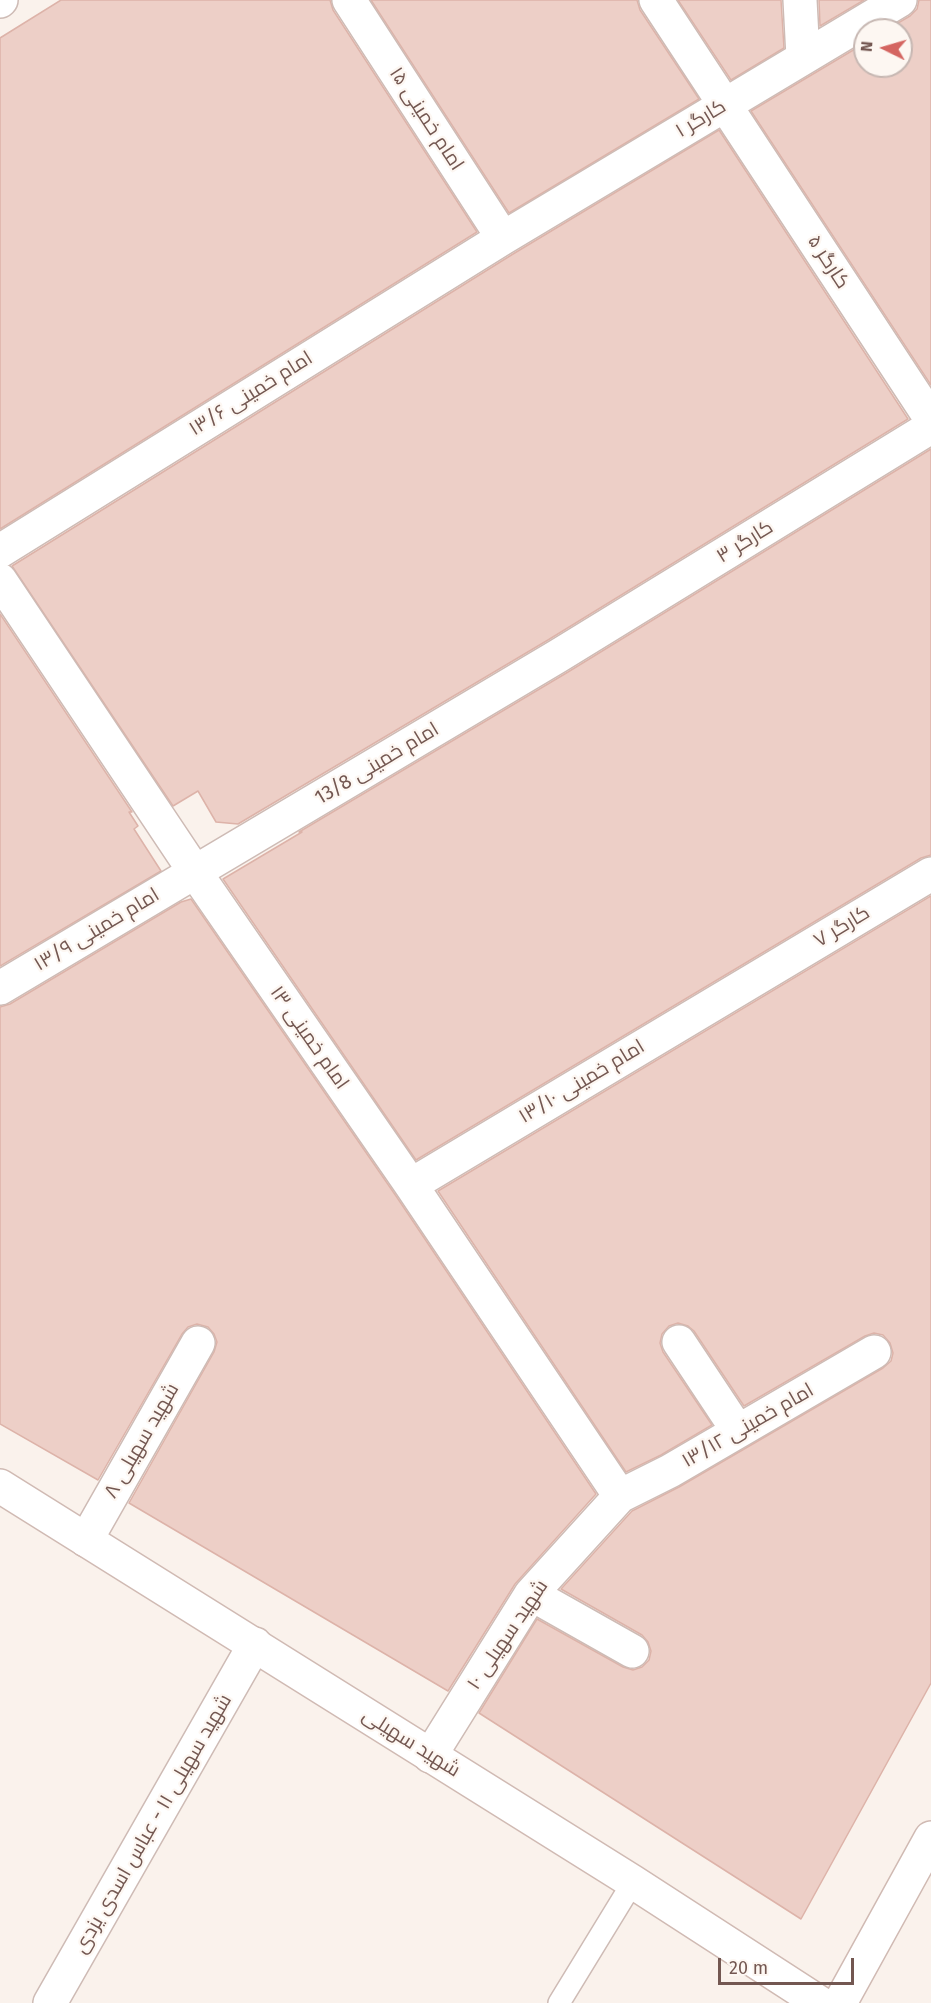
<!DOCTYPE html>
<html>
<head>
<meta charset="utf-8">
<style>
  body { margin:0 }
  #map { position:relative; width:931px; height:2003px; overflow:hidden; background:#faf2ec; font-family:"Fira Sans",sans-serif }
  canvas { display:block }
  .north { position:absolute; left:853px; top:18px; width:60px; height:60px; box-sizing:border-box; background:#fdf7f2; border:2px solid #c6b7b2; border-radius:50%; rotate:275deg; font-size:16px; font-weight:700; line-height:24px; text-align:center; color:#735751 }
  .north::after { content:''; display:block; margin:auto; width:21px; height:27px; background:#d46561; clip-path:polygon(50% 0,100% 100%,50% 72%,0 100%) }
  .scale { position:absolute; left:718px; top:1958px; width:136px; height:27px; box-sizing:border-box; border:3px solid #735751; border-top:0; padding-left:8px; font-size:18px; line-height:21px; white-space:nowrap; color:#735751; -webkit-text-stroke:4px #fdf7f2; paint-order:stroke }
</style>
</head>
<body>
<div id="map">
<canvas width="931" height="2003"></canvas>
<div class="north">N</div>
<div class="scale">20 m</div>
</div>
<script>
const c = document.querySelector('canvas').getContext('2d');
c.lineJoin = 'round';
function fillPath(path, color) { c.fillStyle = color; c.fill(path, 'evenodd'); }
const toPath = rows => new Path2D(rows.map(r => 'M' + r).join(''));
function strokePath(path, color, width, dash) { c.strokeStyle = color; c.lineWidth = width; c.lineCap = dash ? 'butt' : 'round'; c.setLineDash(dash || []); c.stroke(path); }
function write(font, color, halo, rows, align = 'center') {
  c.font = font + ' "Fira Sans",Cairo,sans-serif'; c.lineWidth = 4.5; c.setLineDash([]); c.textBaseline = 'middle'; c.strokeStyle = halo; c.fillStyle = color; for (const [text, x, y, turn = 0] of rows) {
    c.save(); c.translate(x, y); c.rotate((+turn || 0) * Math.PI / 180); c.textAlign = isNaN(turn) ? turn : align; if (halo) c.strokeText(text, 0, 0); c.fillText(text, 0, 0); c.restore();
  }
}
const building = toPath([
  [61,0,330,0,333,10,477,232,0,529,0,38,61,0],
  [371,0,637,0,640,10,699,99,509,213,371,0],
  [678,0,781,0,784,48,731,80,678,0],
  [819,0,864,0,820,26,819,0],
  [919,0,931,0,931,385,751,111,865,43,865,66,901,66,901,30,886,30,910,16,917,9,919,0],
  [719,130,908,419,548,640,238,824,216,822,198,791,173,806,12,566,513,254,719,130],
  [931,449,931,855,921,858,416,1160,223,879,302,832,299,832,568,672,931,449],
  [0,614,132,812,129,812,138,826,134,829,161,871,0,966,0,614],
  [931,896,931,1683,801,1919,479,1713,537,1619,623,1667,633,1670,642,1667,649,1660,651,1651,648,1642,642,1635,561,1589,632,1511,679,1487,883,1368,891,1361,893,1353,890,1343,883,1335,874,1333,865,1336,744,1406,694,1331,688,1326,678,1323,669,1326,662,1334,660,1343,663,1352,712,1425,661,1455,626,1472,438,1191,931,896],
  [191,899,396,1196,596,1494,515,1584,448,1691,129,1503,214,1352,217,1342,214,1334,208,1327,197,1324,188,1327,182,1334,98,1480,0,1424,0,1007,10,1004,181,902,191,899]
]);
fillPath(building, '#edcfc7');
strokePath(building, '#ddb3a9', 1.5);
const lane = toPath([
  [559,2003,633,1882]
]);
const street = toPath([
  [349,0,503,238],
  [656,0,931,419],
  [800,0,803,57],
  [0,1,1,0],
  [0,551,503,238,900,0],
  [0,580,195,872,411,1185,620,1496],
  [0,988,558,656,931,427],
  [411,1185,931,874],
  [679,1342,738,1431],
  [86,1540,198,1343],
  [531,1594,632,1651],
  [430,1756,531,1594,620,1496,670,1471,874,1352],
  [50,2003,255,1644]
]);
const secondary = toPath([
  [0,1486,633,1882,820,2003],
  [840,2003,931,1838]
]);
strokePath(lane, '#cebbb5', 24);
strokePath(street, '#cebbb5', 36);
strokePath(secondary, '#d0bab3', 36);
strokePath(lane, '#fff', 21);
strokePath(street, '#fff', 33);
strokePath(secondary, '#fff', 33);
write('20px', '#735751', '#fdf7f2', [
  ["امام خمینی ۱۵",426,119,57],
  ["کارگر ۱",701,119,-31],
  ["کارگر ۵",828,262,57],
  ["امام خمینی ۱۳/۶",251,394,-32],
  ["کارگر ۳",745,542,-32],
  ["امام خمینی 13/8",377,764,-31],
  ["کارگر ۷",842,927,-31],
  ["امام خمینی ۱۳/۹",97,930,-31],
  ["امام خمینی ۱۳",309,1038,55],
  ["امام خمینی ۱۳/۱۰",582,1082,-31],
  ["امام خمینی ۱۳/۱۲",748,1426,-30],
  ["شهید سهیلی ۸",142,1441,-60],
  ["شهید سهیلی ۱۰",508,1635,-56],
  ["شهید سهیلی",411,1743,32],
  ["شهید سهیلی ۱۱ - عباس اسدی یزدی",153,1824,-60]
]);
</script>
</body>
</html>
